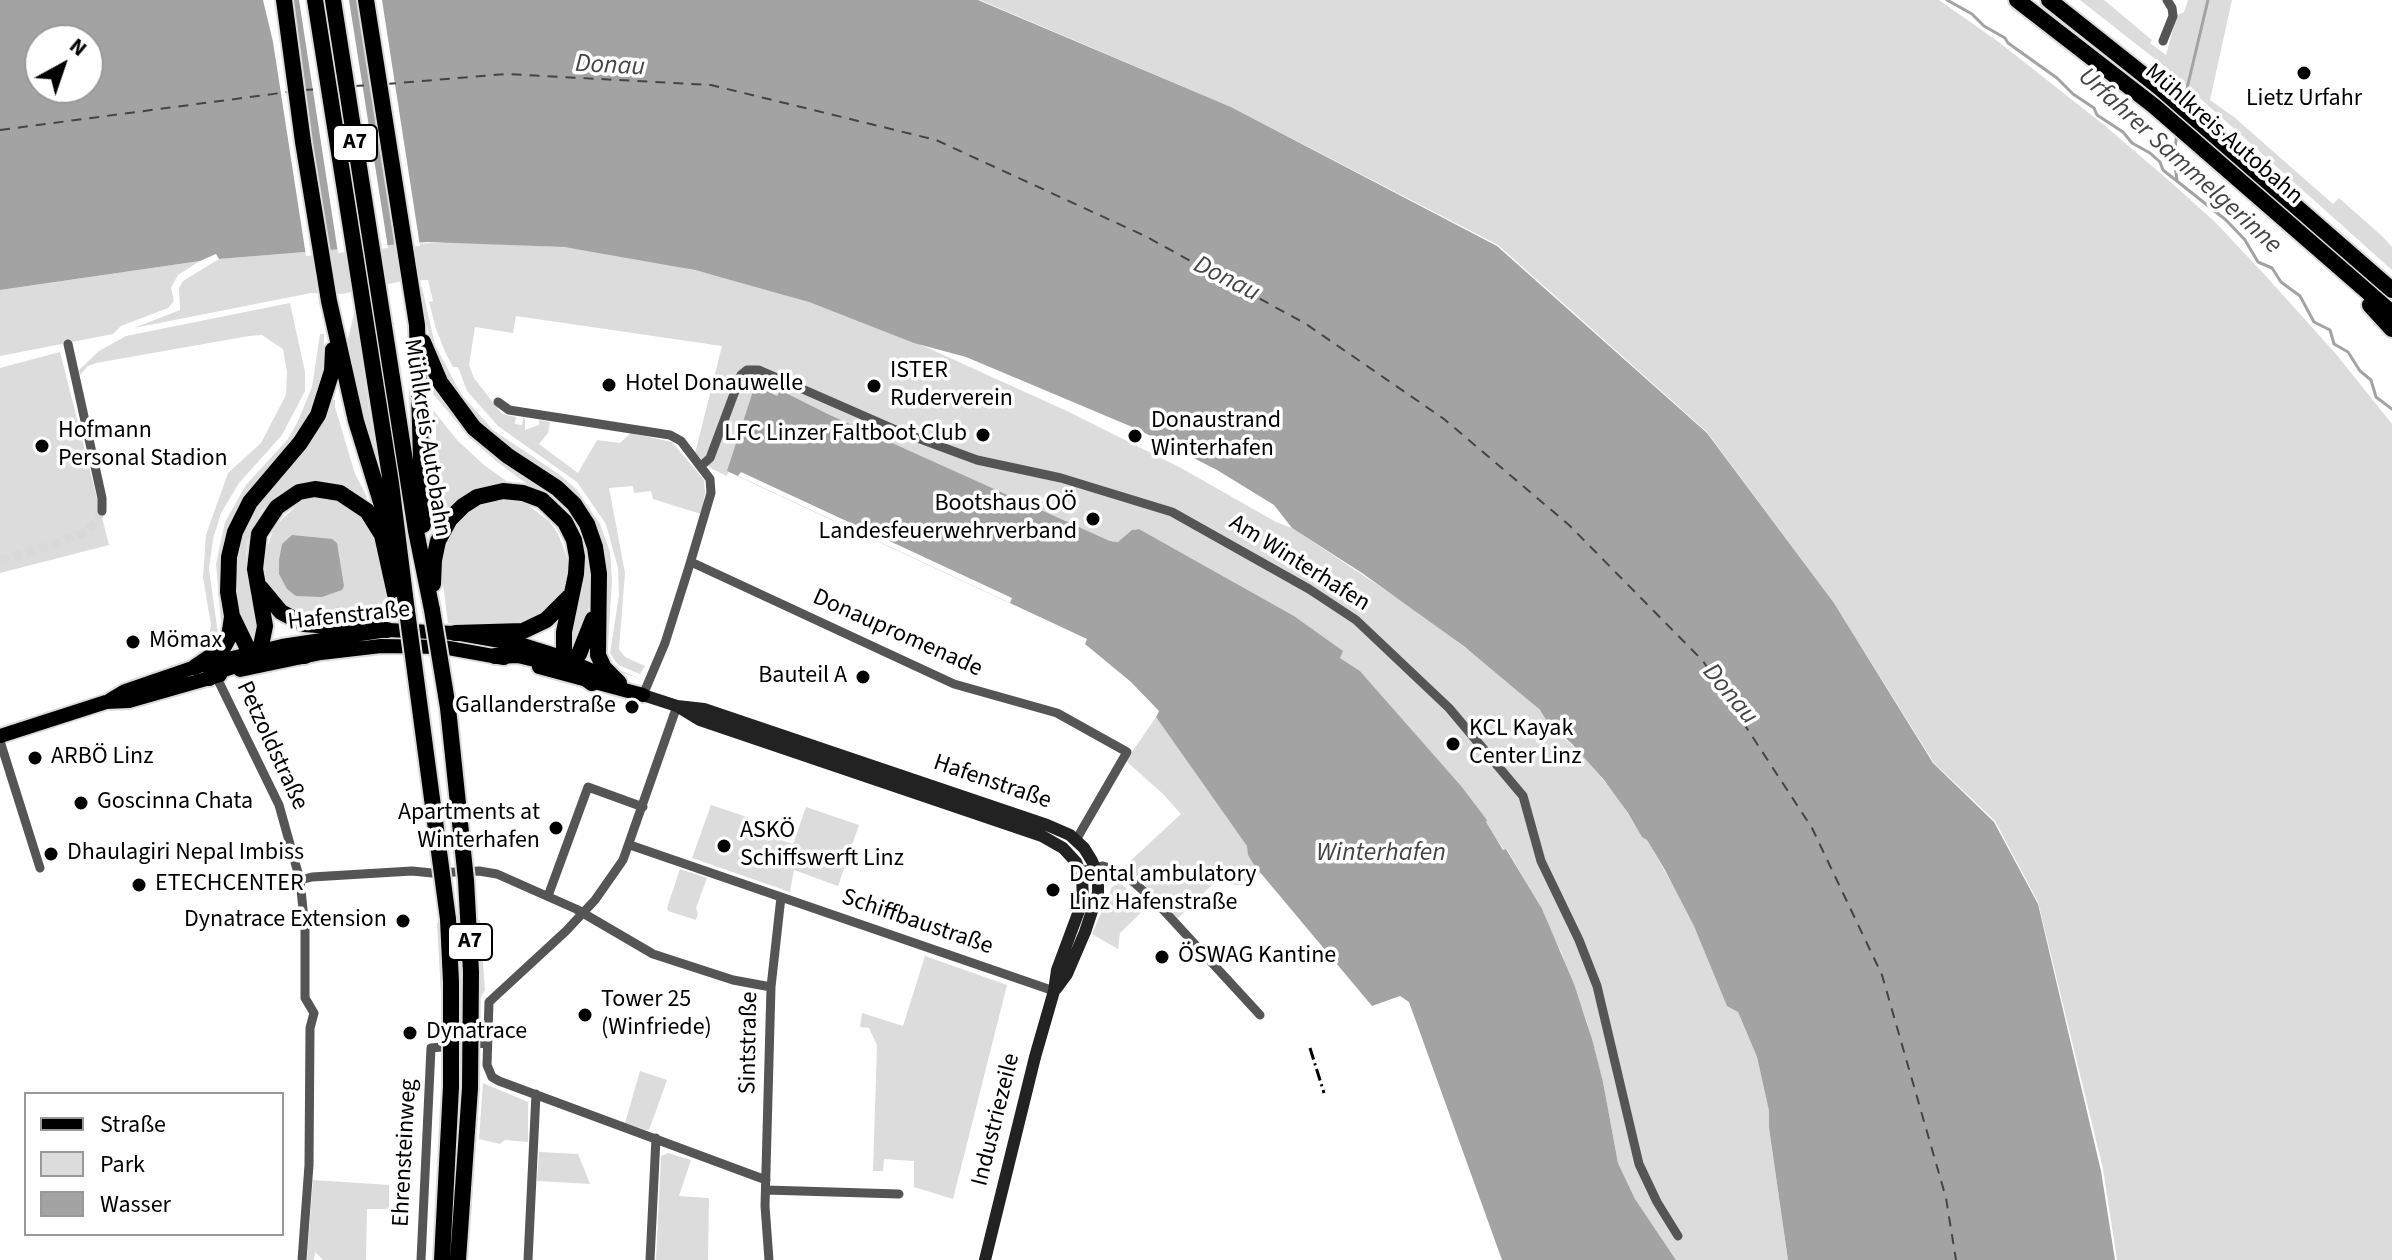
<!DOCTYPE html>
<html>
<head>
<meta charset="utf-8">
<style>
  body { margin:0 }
  #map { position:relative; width:2392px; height:1260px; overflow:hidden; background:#fff; font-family:"Source Sans 3",sans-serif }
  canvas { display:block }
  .legend { position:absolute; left:24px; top:1092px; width:260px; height:144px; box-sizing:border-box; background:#fff; border:2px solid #999; margin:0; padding:10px 14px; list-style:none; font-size:24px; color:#000 }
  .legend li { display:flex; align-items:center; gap:16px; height:40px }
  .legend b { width:40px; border:2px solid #999 }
  .north { position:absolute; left:24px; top:24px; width:80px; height:80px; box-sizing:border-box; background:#fff; border:2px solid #999; border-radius:50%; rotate:40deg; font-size:22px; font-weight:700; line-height:32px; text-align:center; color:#000 }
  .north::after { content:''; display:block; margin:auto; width:28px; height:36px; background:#000; clip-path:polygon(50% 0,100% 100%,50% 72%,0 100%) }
</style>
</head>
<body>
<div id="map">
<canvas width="2392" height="1260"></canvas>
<ul class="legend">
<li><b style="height:10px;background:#000"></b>Straße</li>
<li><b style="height:22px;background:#dcdcdc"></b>Park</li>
<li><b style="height:22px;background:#a3a3a3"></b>Wasser</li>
</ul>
<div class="north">N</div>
</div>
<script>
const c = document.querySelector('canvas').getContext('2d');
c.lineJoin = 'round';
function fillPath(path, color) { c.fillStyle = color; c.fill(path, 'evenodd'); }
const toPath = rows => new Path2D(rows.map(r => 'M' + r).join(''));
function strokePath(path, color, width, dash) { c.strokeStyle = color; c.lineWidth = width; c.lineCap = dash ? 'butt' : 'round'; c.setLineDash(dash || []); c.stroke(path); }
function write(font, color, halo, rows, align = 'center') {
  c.font = font + ' "Source Sans 3",sans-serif'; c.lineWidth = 7; c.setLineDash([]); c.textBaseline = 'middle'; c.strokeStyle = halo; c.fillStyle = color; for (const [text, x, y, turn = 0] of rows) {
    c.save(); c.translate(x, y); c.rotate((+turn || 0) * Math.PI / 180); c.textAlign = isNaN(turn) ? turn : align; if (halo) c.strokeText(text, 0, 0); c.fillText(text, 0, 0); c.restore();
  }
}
fillPath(toPath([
  [980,0,1939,0,2000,43,2104,125,2166,178,2215,222,2264,274,2336,354,2392,424,2392,1260,2117,1260,2103,1169,2038,902,1995,821,1934,763,1834,603,1707,432,1498,245,1231,107],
  [2080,0,2104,0,2152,40,2150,43,2166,55,2177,15,2184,12,2188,0,2232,0,2210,100,2234,117,2333,204,2339,198,2383,237,2392,247,2392,270,2164,66],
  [455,242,564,247,657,262,738,280,809,302,917,343,1069,412,1181,468,1276,522,1292,528,1405,603,1486,663,1545,715,1547,721,1587,760,1620,801,1642,836,1647,840,1681,899,1738,1012,1757,1057,1769,1111,1769,1128,1788,1260,1676,1260,1635,1199,1618,1163,1603,1082,1587,1022,1561,952,1527,884,1507,849,1504,850,1485,822,1487,820,1462,787,1360,671,1340,658,1342,651,1294,616,1139,529,1135,529,1118,542,1110,541,830,415,780,390,777,396,755,386,727,476,712,469,695,453,722,346,516,316,513,333,475,327,469,365,474,378,502,414,516,417,515,424,522,425,523,418,525,418,525,430,539,425,539,420,550,422,548,433,539,444,578,473,597,440,620,443,631,433,672,442,704,480,705,493,701,514,653,499,651,491,634,493,633,486,609,488,625,573,619,649,625,657,645,666,640,674,618,665,610,653,619,595,618,568,606,524,577,482,498,426,467,391,458,367,453,367,446,354,436,329,429,302,433,301,428,280,402,281,342,294,311,293,134,328,180,310,179,288,183,281,219,259,387,245],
  [200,261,178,275,171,288,174,301,168,308,121,326,113,334,0,356,0,290],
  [418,287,422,287,435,345,461,394,493,430,560,475,577,490,600,524,610,552,612,581,607,658,617,669,639,678,616,671,605,662,603,627,608,581,604,553,595,525,489,435,455,397,434,356],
  [290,303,305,372,305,391,282,435,239,483,221,513,213,539,209,569,218,634,211,645,197,649,208,639,211,625,203,577,206,535,228,473,261,443,286,395,287,372,283,349,262,335,249,336,96,363,88,366,80,375,79,370,99,351,126,336],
  [355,310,368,403,381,480,377,475,346,347],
  [320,334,324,334,324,369,313,409,291,442,250,488,230,524,220,564,227,625,222,634,216,564,225,522,246,485,288,439,298,421,312,387],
  [60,352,109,545,0,573,0,368],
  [428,370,441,395,554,493,581,525,589,548,593,575,590,602,578,647,568,652,577,597,562,510,496,461,470,438,429,389],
  [332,400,335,400,335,407,355,474,367,497,363,500,343,487,302,484,285,491,262,510,248,539,246,556,249,576,259,610,257,646,246,637,238,619,233,574,240,534,257,503,309,446,323,423],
  [433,410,457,440,484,465,512,485,490,485,471,491,453,503,442,516,439,524,433,523,431,516,436,494,436,427],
  [320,495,332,497,361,513,379,551,392,620,348,624,290,614,266,589,265,555,274,527,299,503],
  [493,496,521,500,549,521,558,534,565,552,570,570,569,587,529,626,489,628,448,623,440,561,448,532,466,509],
  [1156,717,1248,846,1248,855,1261,873,1248,885,1234,885,1225,872,1177,919,1126,865,1181,814,1162,793,1126,761],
  [711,805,750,818,756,832,793,844,806,807,859,825,838,886,794,870,790,892,692,858],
  [680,869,707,878,696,908,698,913,696,920,668,911,667,908],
  [1120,883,1148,906,1120,933,1118,949,1092,934,1112,887],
  [480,920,485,990,473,1010,442,1013,437,923],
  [925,956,1007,985,953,1199,914,1187,914,1161,884,1159,883,1171,873,1171,877,1045,869,1028,860,1027,862,1013,903,1026],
  [640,1071,667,1080,649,1130,646,1130,625,1123],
  [483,1083,528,1102,528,1142,505,1140,500,1144,479,1139],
  [539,1152,578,1154,590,1184,537,1181],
  [668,1153,691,1160,679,1196,709,1198,708,1260,656,1260,661,1156],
  [313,1180,389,1185,389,1209,367,1209,366,1260,323,1260,315,1252,314,1260,307,1260]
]), '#dcdcdc');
fillPath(toPath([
  [0,0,978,0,1231,107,1497,246,1707,433,1834,603,1933,763,1994,822,2038,904,2101,1171,2115,1260,1788,1260,1769,1128,1769,1111,1757,1057,1738,1012,1727,1006,1694,926,1665,870,1647,840,1642,837,1628,813,1604,780,1573,745,1547,721,1540,710,1465,647,1362,573,1292,528,1274,505,1217,470,1137,429,966,357,914,343,809,302,695,270,564,247,427,242,219,259,216,254,200,261,0,290],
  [40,40,88,40,88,88,40,88],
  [755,385,777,396,780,390,830,415,1110,541,1118,542,1132,530,1139,529,1294,616,1343,651,1340,658,1360,671,1462,787,1487,820,1486,822,1503,850,1506,849,1542,909,1574,984,1592,1039,1603,1082,1618,1163,1635,1199,1676,1260,1502,1260,1409,1002,1400,996,1372,1006,1254,865,1248,855,1247,846,1156,717,1159,711,1131,682,1085,644,1087,639,727,471],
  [292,535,332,539,337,543,344,586,342,590,322,597,296,596,287,589,279,574,279,560,282,544]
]), '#a3a3a3');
fillPath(toPath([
  [263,0,289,0,329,254,306,256,273,42],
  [299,0,349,0,388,248,338,253],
  [357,0,382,0,420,246,396,248],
  [741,472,1012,598,1010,603,738,476]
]), '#fff');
strokePath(toPath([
  [1947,0,1972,14,1984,26,2005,38,2008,43,2057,78,2073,94,2094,108,2097,115,2123,132,2132,143,2150,153,2160,162,2163,170,2226,220,2245,240,2258,262,2272,268,2281,282,2300,296,2314,322,2330,330,2334,344,2348,352,2360,371,2371,380,2376,397,2392,409],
  [2184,101,2208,0],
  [2177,180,2174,158,2177,132]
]), '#a3a3a3', 3);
strokePath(toPath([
  [386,84,507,74,711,85,936,140,1145,236,1306,324,1444,419,1569,525,1703,661,1812,828,1882,975,1946,1198,1956,1260],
  [354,86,372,85],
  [303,90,320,89],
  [0,130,288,92]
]), '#444', 2, [10, 8]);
strokePath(toPath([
  [0,560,50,546,88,531,102,511]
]), '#d9d9d9', 9, [9, 4.5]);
const primary = toPath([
  [539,667,643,695],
  [240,670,321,653,381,646,443,647,504,658],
  [110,700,125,691,195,667,282,646,387,630,455,633,523,645,558,656,615,681],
  [0,736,106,702,129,701,220,675]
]);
const motorway = toPath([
  [284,0,303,142,329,301,356,421,388,525],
  [315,0,391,483,405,596],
  [333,0,416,531,432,610],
  [366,0,417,325,423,525],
  [2017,0,2154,106,2392,313],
  [2049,0,2160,88,2392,290],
  [2370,305,2392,329],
  [423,342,440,382,474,428,508,456,557,488,574,504,587,524,595,547,599,574,598,655,604,668,619,683],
  [433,584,434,560,438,541,450,519,463,506,477,497,503,491,523,493,542,500,565,522,574,540,577,557,576,574,564,632,564,655,572,668,592,683],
  [261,588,281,612,304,624,387,630],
  [455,633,523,631,546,620,569,597],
  [305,656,264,657,256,655,247,647,232,616,228,592,229,557,235,532,250,502,300,443,318,415,332,371,333,350],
  [495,656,518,655,556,664,568,663,579,654,593,619],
  [195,667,223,648,229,637,232,617],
  [209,678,221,670,249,661,261,646,265,626,255,569,259,534,277,507,299,492,315,489,340,493,367,511,382,535,395,594],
  [442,1260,451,1087],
  [458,1260,470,1088]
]);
strokePath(primary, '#dbdbdb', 18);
strokePath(motorway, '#dbdbdb', 20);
strokePath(toPath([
  [2163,41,2173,16,2172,8,2167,0],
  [68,344,102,498,102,511],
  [498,402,509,410,670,435,681,441,710,479,711,493,689,567,665,643,643,695],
  [701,466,710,458,741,375,747,370,759,370,896,430,977,460,1061,478,1172,512,1309,589,1356,620,1449,708,1523,796,1541,861,1579,940,1597,986,1639,1164,1657,1202,1678,1236],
  [691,562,954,684,1057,713,1127,752,1076,840],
  [216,676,279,805,300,880,305,929,305,998,314,1013,310,1028,309,1165,302,1260],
  [677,706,623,860,595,900,566,931,489,1002,487,1065,492,1077,499,1081,766,1180],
  [0,741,40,868],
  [630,845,1054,991],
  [1080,871,1103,866,1122,872,1156,902,1260,1015],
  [300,880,312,877,412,871,432,873,479,871,497,874,576,909,653,954,733,980,771,987],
  [548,896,588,787,643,807],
  [766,1190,899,1194],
  [421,1260,431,1048,487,1043],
  [528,1260,536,1094],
  [650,1260,656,1138],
  [769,1260,765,1206,771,987,781,897]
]), '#555', 9);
strokePath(toPath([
  [643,695,677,706,704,709,1047,825,1070,835,1084,848,1092,861,1098,876,1098,893,1085,932,1067,974,1056,989],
  [677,706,700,720,1042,836,1063,848,1076,862,1082,877,1083,900,1057,970,1054,991,1035,1057,985,1260]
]), '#222', 12);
strokePath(primary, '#000', 14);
strokePath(motorway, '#000', 16);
strokePath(toPath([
  [1310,1048,1324,1093]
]), '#000', 3, [12, 4, 2, 4]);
const motorwayBridge = toPath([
  [405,596,448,919,451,982,451,1087],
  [432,610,448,708,466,880,471,972,470,1088]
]);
strokePath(motorwayBridge, '#dbdbdb', 20, []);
strokePath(motorwayBridge, '#000', 16);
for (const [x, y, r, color] of [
  [2304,73,8,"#000"],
  [609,385,8,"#000"],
  [874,386,8,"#000"],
  [983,435,8,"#000"],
  [1135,436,8,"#000"],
  [42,446,8,"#000"],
  [1093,519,8,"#000"],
  [133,642,8,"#000"],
  [863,677,8,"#000"],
  [632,707,8,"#000"],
  [1453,744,8,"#000"],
  [35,758,8,"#000"],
  [81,803,8,"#000"],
  [556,828,8,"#000"],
  [724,846,8,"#000"],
  [51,854,8,"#000"],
  [139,885,8,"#000"],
  [1053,890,8,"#000"],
  [403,921,8,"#000"],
  [1162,957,8,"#000"],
  [585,1015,8,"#000"],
  [410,1033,8,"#000"]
]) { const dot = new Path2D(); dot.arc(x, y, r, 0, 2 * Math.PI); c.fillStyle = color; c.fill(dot); strokePath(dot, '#fff', 3); }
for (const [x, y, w] of [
  [355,143,44],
  [470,942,44]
]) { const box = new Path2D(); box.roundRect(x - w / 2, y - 18, w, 36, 6); c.fillStyle = '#fff'; c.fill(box); strokePath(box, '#000', 2); }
write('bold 22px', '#000', null, [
  ["A7",355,143],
  ["A7",470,942]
]);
write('24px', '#000', '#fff', [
  ["Lietz Urfahr",2304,100,"center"],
  ["ISTER",890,372],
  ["Ruderverein",890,400],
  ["Hotel Donauwelle",625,385],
  ["Donaustrand",1151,422],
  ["Winterhafen",1151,450],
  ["Hofmann",58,432],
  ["Personal Stadion",58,460],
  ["LFC Linzer Faltboot Club",967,435,"right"],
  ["Bootshaus OÖ",1077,505,"right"],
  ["Landesfeuerwehrverband",1077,533,"right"],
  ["Mömax",149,642],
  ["Bauteil A",847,677,"right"],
  ["Gallanderstraße",616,707,"right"],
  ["KCL Kayak",1469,730],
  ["Center Linz",1469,758],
  ["ARBÖ Linz",51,758],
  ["Goscinna Chata",97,803],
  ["Apartments at",540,814,"right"],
  ["Winterhafen",540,842,"right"],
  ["ASKÖ",740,832],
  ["Schiffswerft Linz",740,860],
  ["Dhaulagiri Nepal Imbiss",67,854],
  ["Dental ambulatory",1069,876],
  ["Linz Hafenstraße",1069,904],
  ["ETECHCENTER",155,885],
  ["Dynatrace Extension",387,921,"right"],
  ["ÖSWAG Kantine",1178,957],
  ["Tower 25",601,1001],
  ["(Winfriede)",601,1029],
  ["Dynatrace",426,1033]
], 'left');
write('24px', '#000', '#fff', [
  ["Mühlkreis Autobahn",2223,135,41],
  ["Mühlkreis Autobahn",426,438,81],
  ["Am Winterhafen",1299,564,32],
  ["Hafenstraße",349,617,-6],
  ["Donaupromenade",897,634,24],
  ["Petzoldstraße",271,746,65],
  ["Hafenstraße",992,783,19],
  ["Schiffbaustraße",917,923,19],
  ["Sintstraße",750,1043,-89],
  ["Industriezeile",997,1120,-76],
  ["Ehrensteinweg",406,1153,-87]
]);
write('italic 26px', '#444', '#fff', [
  ["Donau",610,67,3],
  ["Urfahrer Sammelgerinne",2179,162,42],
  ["Donau",1226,280,27],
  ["Donau",1729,695,50],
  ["Winterhafen",1381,854]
]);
</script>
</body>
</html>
